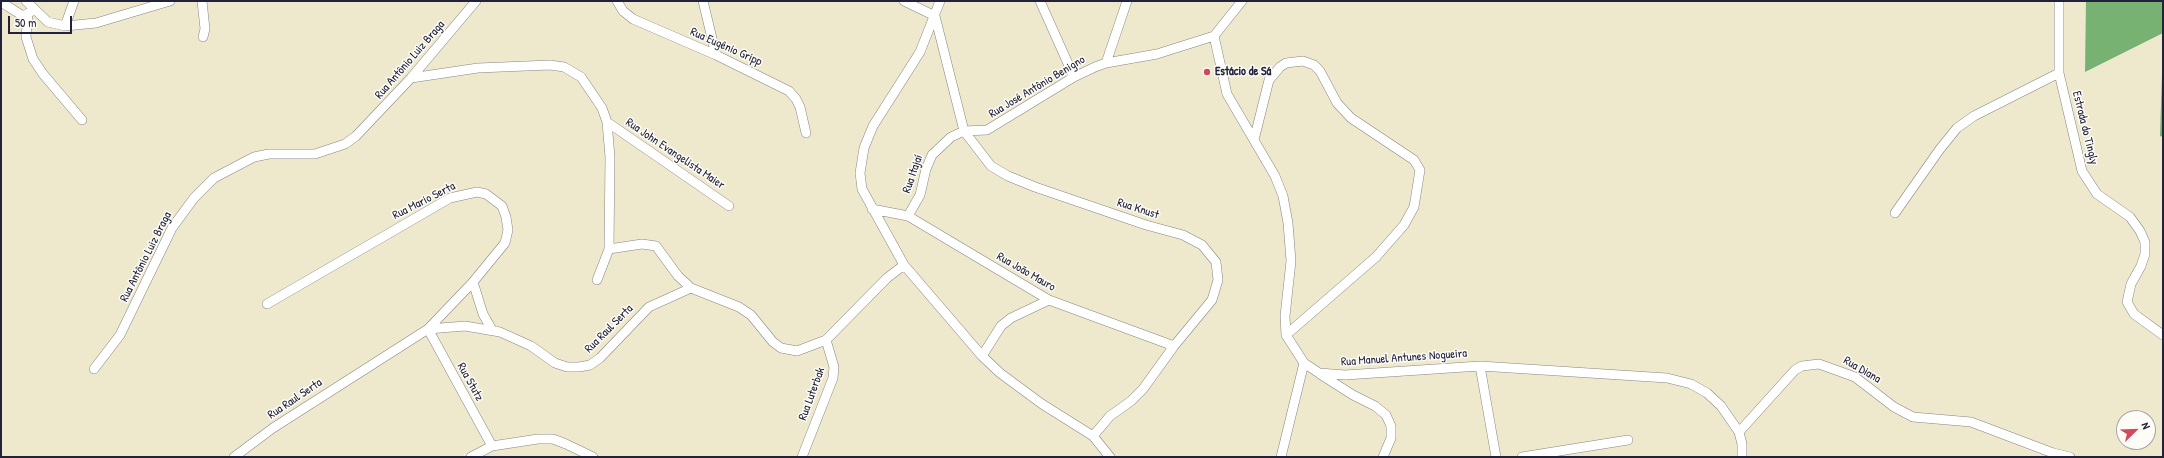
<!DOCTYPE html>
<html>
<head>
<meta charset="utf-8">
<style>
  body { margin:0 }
  #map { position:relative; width:2164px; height:458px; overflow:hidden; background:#eee8cd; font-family:"Patrick Hand",sans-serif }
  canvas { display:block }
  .frame { position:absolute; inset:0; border:2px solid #22223b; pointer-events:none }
  .north { position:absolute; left:2116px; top:410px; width:40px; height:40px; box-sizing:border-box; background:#fdfcf7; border:1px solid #a5a5ac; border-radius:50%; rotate:67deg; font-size:11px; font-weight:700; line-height:16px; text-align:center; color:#22223b }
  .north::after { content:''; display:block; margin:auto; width:14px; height:18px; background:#d1495b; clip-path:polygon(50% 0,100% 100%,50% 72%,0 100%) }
  .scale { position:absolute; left:8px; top:16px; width:64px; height:18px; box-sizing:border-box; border:2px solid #22223b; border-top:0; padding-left:5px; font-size:12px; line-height:14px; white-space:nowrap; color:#22223b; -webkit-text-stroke:3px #fdfcf7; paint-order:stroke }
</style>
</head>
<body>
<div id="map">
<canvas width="2164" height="458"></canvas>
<div class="frame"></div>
<div class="north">N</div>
<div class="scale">50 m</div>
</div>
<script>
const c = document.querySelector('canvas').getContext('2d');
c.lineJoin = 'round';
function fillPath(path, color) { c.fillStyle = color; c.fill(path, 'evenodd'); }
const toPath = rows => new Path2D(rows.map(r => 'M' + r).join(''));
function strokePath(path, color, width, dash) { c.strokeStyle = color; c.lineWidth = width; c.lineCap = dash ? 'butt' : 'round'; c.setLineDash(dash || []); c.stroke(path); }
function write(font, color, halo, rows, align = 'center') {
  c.font = font + ' "Patrick Hand",sans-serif'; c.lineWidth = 3; c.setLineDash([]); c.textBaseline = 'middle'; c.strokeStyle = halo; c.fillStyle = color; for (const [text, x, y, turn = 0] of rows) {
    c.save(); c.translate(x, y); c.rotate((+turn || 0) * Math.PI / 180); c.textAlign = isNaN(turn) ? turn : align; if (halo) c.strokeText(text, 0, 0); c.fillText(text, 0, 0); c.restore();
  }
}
fillPath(toPath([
  [2086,1,2163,1,2163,33,2085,72],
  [2163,41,2163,137,2160,136]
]), '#77b272');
const street = toPath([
  [26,1,48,22,65,26,96,23,170,1],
  [202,1,205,29,203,37],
  [617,1,623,11,633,19,716,55,789,91,796,99,800,107,806,133],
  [703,1,716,55],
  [904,1,935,16],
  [940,1,920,52,873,126,864,148,860,173,862,189,904,265,982,356,1000,373,1042,404,1093,436,1110,457],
  [1040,1,1074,77],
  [2059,1,2059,73,2082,171,2097,194,2130,217,2140,231,2145,242,2145,254,2141,266,2131,284,2127,302,2134,314,2163,335],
  [1,2,23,16,32,11],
  [28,14,26,37,33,59,43,74,82,120],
  [935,16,964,131,991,166,1008,176,1035,187,1146,225,1183,235,1202,245,1216,262,1218,280,1212,300,1174,346,1143,389,1131,401,1110,416,1093,436],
  [65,26,74,1],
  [1214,36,1227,94,1275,176,1283,196,1288,223,1291,261,1285,316,1286,335,1304,363,1319,373,1345,375,1480,366,1667,378,1691,384,1707,393,1721,406,1739,432,1742,444,1742,457],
  [1106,63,1127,1],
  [411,78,478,68,550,65,564,67,581,77,602,108,607,122,610,157,609,249,597,280],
  [607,122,729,206],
  [1254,140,1269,80,1280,67,1286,63,1303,61,1314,65,1320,71,1337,103,1351,118,1414,160,1420,170,1414,207,1404,225,1376,257,1286,335],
  [872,209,908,216,1049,300,1174,346],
  [1895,213,1940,149,1957,128,1974,116,2059,73],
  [908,216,920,195,926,169,932,155,951,137,964,131,987,130,1074,77,1095,67,1106,63,1157,54,1214,36,1242,1],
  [609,249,642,244,656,246,678,276,691,288],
  [473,282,483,314,492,330],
  [267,304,450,198,477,192,486,194,502,206,506,217,508,230,505,243,473,282,428,329],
  [428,329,492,446],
  [982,356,1001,326,1011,318,1049,300],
  [1480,366,1496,457],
  [94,369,120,335,172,228,194,198,214,178,254,157,269,154,315,154,345,144,356,136,411,78,476,1],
  [1320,374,1353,395,1375,406,1386,415,1391,426,1391,438,1383,457],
  [1739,432,1795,370,1802,366,1819,364,1855,377,1894,407,1913,417,1971,422,2053,453,2070,457],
  [234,457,273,428,428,329,465,326,500,332,531,346,555,363,567,367,579,367,590,365,600,358,649,307,691,288,739,307,751,315,773,342,781,348,797,351,826,340,887,278,904,265],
  [471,457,492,446,538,439,553,439,566,444,593,457],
  [802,457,833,378,834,367,826,340],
  [1281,457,1304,363],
  [1522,457,1628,440]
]);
strokePath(street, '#888584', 10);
strokePath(street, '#fff', 9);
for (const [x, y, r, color] of [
  [1207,72,4,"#d1495b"]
]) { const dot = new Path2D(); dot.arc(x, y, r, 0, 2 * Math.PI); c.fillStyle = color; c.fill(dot); strokePath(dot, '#fdfcf7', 1.5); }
write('12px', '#22223b', '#fdfcf7', [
  ["Rua Eugênio Gripp",726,47,24],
  ["Rua Antônio Luiz Braga",410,60,-49],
  ["Rua José Antônio Benigno",1037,87,-31],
  ["Estrada do Tingly",2085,128,76],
  ["Rua John Evangelista Maier",675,154,34],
  ["Rua Itajaí",913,174,-71],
  ["Rua Mario Serta",424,201,-27],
  ["Rua Knust",1138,209,18],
  ["Rua Antônio Luiz Braga",146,257,-63],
  ["Rua João Mauro",1026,272,30],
  ["Rua Raul Serta",609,329,-45],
  ["Rua Manuel Antunes Nogueira",1404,358,-4],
  ["Rua Diana",1862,370,30],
  ["Rua Stutz",470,382,61],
  ["Rua Luterbak",812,394,-70],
  ["Rua Raul Serta",295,399,-34]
]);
write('bold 12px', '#22223b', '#fdfcf7', [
  ["Estácio de Sá",1215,72]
], 'left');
</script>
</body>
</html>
